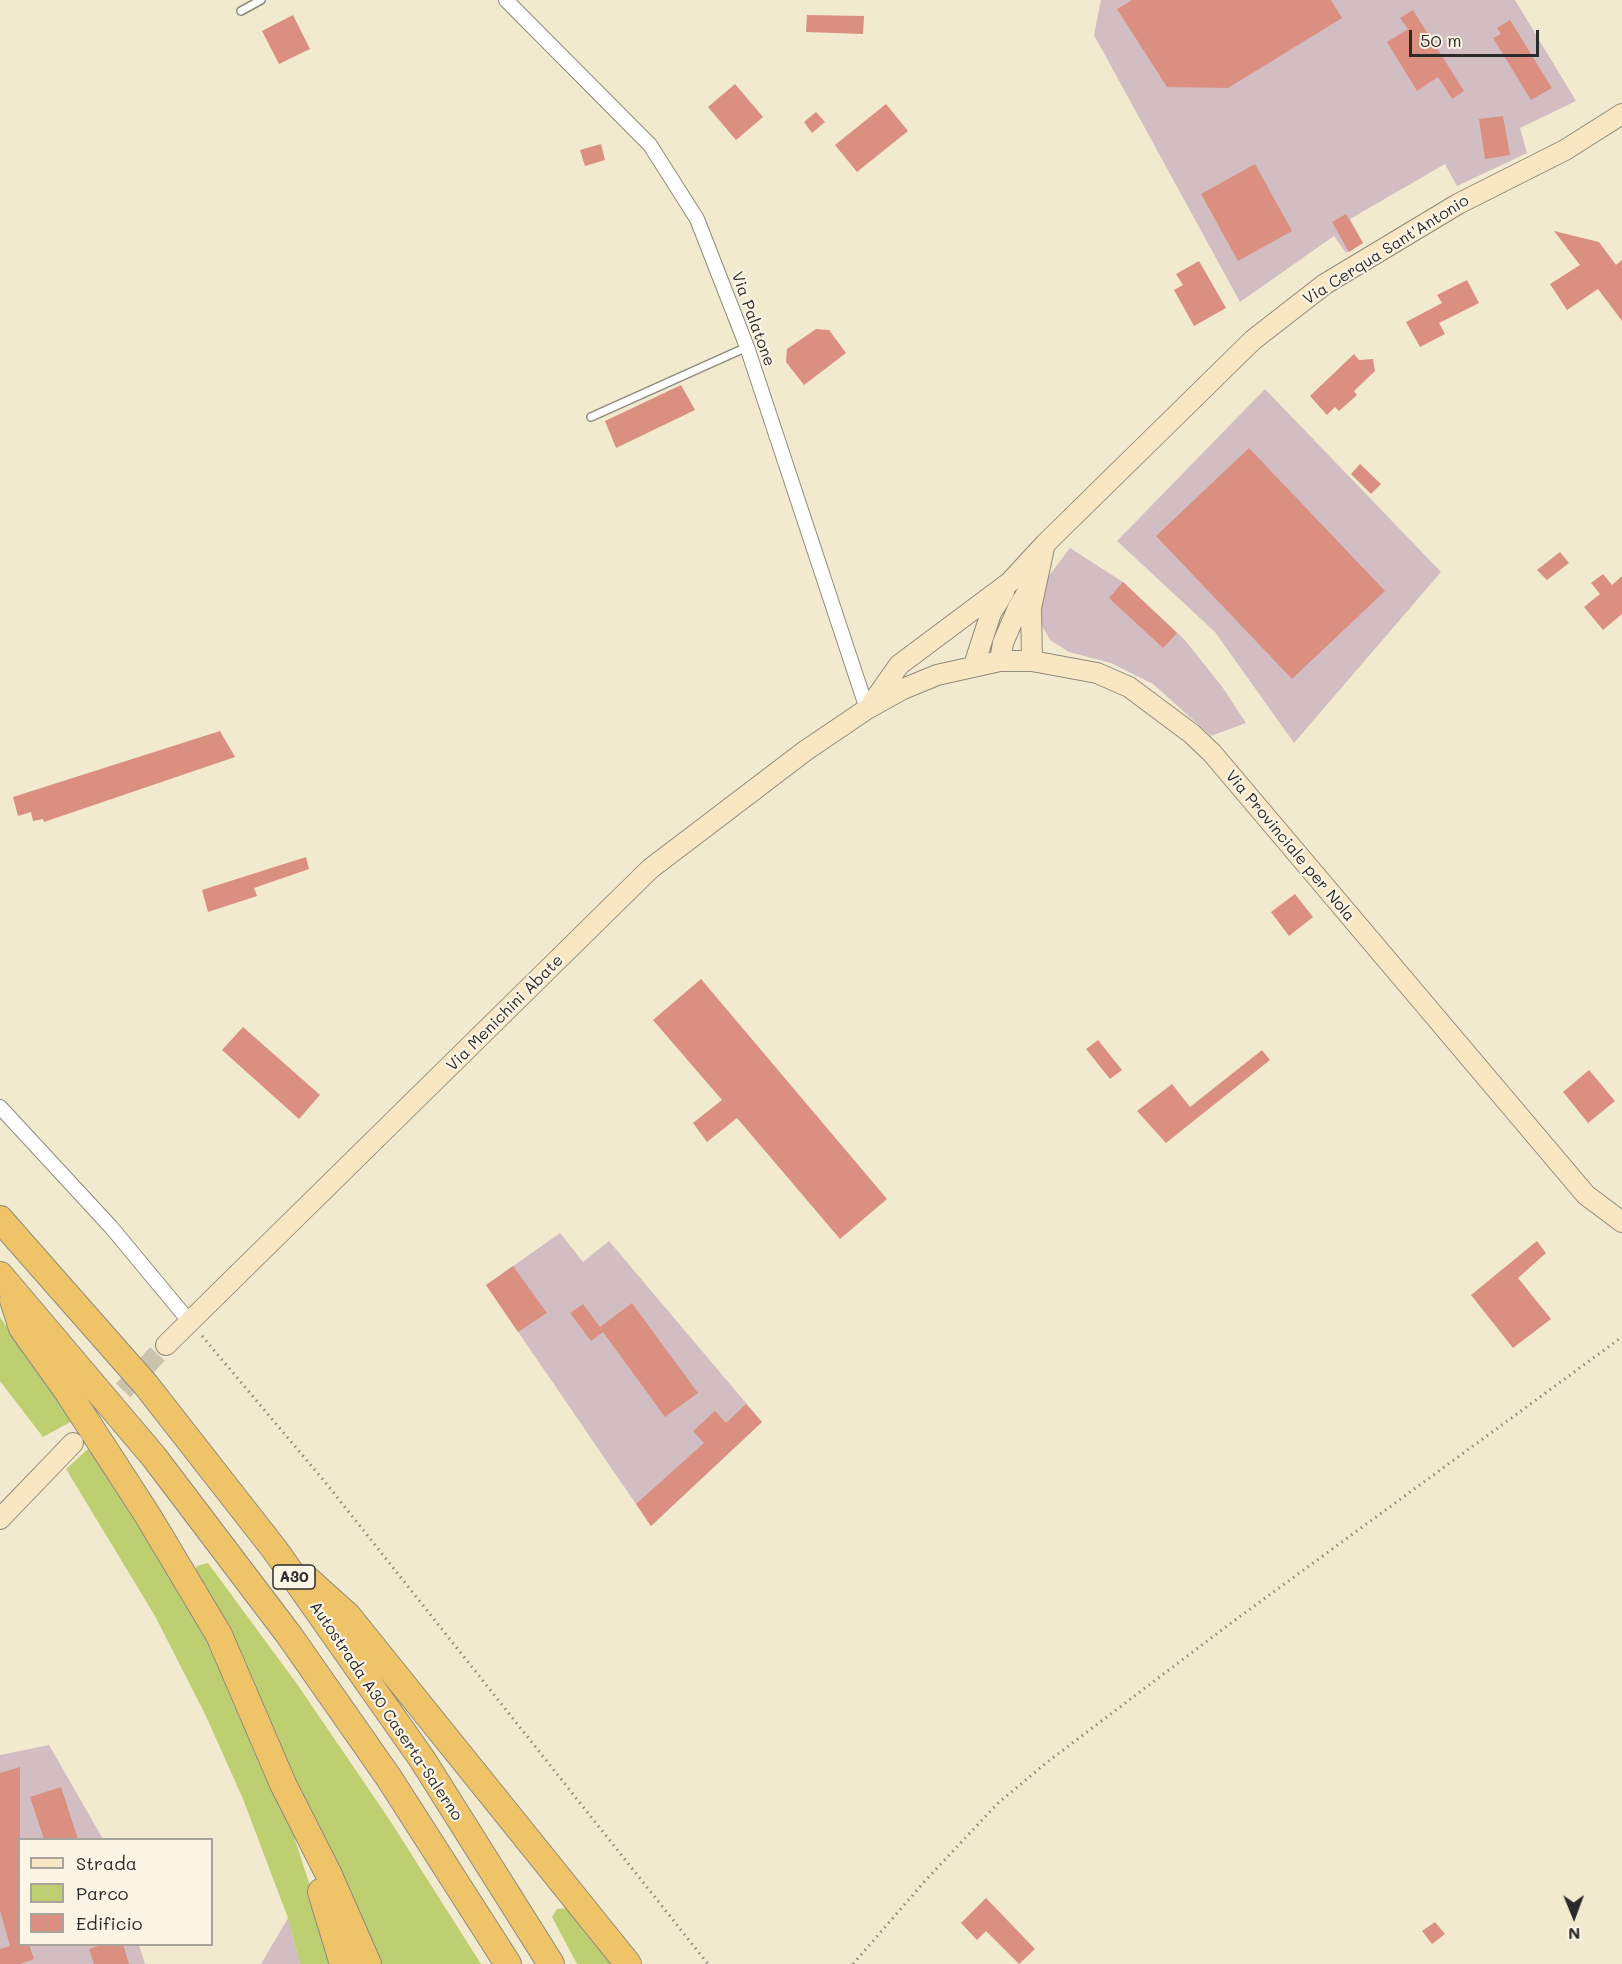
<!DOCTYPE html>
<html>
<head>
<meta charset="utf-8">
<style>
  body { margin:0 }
  #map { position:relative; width:1622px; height:1964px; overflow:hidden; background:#f2eacf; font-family:Mali,sans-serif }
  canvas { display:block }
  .legend { position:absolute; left:18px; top:1838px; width:195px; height:108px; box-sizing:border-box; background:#fcf5e5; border:2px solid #a8a49b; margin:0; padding:8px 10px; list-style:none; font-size:18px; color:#2b2b2b }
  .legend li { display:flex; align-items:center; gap:12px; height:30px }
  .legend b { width:30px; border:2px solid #a8a49b }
  .north { position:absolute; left:1544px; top:1886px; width:60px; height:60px; -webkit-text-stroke:4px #fcf5e5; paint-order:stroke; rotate:179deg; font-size:16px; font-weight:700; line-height:24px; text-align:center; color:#2b2b2b }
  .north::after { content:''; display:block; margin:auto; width:21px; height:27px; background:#2b2b2b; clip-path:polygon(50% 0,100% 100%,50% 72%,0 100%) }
  .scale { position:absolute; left:1409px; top:30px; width:130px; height:27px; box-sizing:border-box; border:3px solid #2b2b2b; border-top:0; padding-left:8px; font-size:18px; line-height:21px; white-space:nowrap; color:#2b2b2b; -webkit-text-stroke:4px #fcf5e5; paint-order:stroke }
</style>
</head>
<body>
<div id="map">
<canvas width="1622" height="1964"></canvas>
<ul class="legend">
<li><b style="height:8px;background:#f9e7c3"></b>Strada</li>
<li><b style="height:16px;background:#becf71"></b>Parco</li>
<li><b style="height:16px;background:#db8f81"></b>Edificio</li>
</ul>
<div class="north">N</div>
<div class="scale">50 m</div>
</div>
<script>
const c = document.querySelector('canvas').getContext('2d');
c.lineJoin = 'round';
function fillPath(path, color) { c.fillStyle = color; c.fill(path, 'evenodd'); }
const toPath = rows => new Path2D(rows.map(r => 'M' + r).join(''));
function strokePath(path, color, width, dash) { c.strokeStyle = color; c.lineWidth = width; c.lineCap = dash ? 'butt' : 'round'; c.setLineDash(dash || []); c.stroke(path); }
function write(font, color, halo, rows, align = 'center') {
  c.font = font + ' Mali,sans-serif'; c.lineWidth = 4.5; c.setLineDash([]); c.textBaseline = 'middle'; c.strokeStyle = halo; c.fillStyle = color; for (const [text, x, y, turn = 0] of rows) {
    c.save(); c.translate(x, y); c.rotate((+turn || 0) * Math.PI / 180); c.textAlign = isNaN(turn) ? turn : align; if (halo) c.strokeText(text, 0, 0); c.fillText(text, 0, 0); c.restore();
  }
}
fillPath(toPath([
  [1101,0,1515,0,1576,101,1520,128,1527,153,1457,186,1445,164,1350,219,1363,243,1346,253,1334,236,1240,302,1094,35],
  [1265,389,1441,572,1294,743,1215,632,1117,541],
  [1070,548,1123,582,1184,639,1223,688,1246,723,1211,736,1153,684,1111,663,1069,652,1050,640,1040,622,1038,603,1045,581],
  [560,1233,583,1262,609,1241,762,1422,651,1526,486,1285],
  [49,1745,103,1839,20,1840,20,1944,139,1945,145,1964,0,1964,0,1755],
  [288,1918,300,1964,261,1964]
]), '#d2bec2');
fillPath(toPath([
  [0,1317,72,1421,43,1437,0,1381],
  [90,1447,175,1581,220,1665,292,1830,335,1964,300,1964,288,1918,243,1799,205,1714,155,1616,66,1469],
  [208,1563,297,1684,389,1819,481,1964,375,1964,193,1574,197,1566],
  [568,1908,614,1964,577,1964,552,1917,557,1909]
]), '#becf71');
fillPath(toPath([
  [1132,0,1331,0,1342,18,1228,88,1167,87,1117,9],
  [1413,10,1464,91,1452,99,1438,77,1417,91,1387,42,1408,29,1400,18],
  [293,15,310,49,279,64,262,31],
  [807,15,864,16,863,34,806,32],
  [1510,20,1552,88,1531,100,1493,38,1501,34,1497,28],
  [735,84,763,117,736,140,708,107],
  [886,104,908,131,857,172,835,145],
  [816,112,825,122,812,133,804,122],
  [1503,116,1510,155,1485,159,1479,119],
  [601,144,605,160,585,166,580,150],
  [1255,164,1292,231,1238,261,1201,194],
  [1346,214,1363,243,1349,252,1332,222],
  [1554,231,1599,242,1616,265,1622,260,1622,321,1598,289,1567,310,1550,284,1580,265],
  [1199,261,1226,308,1194,326,1174,290,1183,285,1176,274],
  [1467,280,1479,303,1439,323,1445,334,1420,347,1406,322,1442,303,1437,295],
  [816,329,829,330,846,353,804,385,786,362,787,349],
  [1354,354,1359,360,1373,359,1375,371,1354,391,1357,395,1339,411,1335,407,1327,415,1310,396],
  [681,385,695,410,616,448,605,421],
  [1249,448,1385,591,1292,679,1156,536],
  [1360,464,1381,484,1371,494,1351,474],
  [1560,552,1569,563,1547,580,1537,570],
  [1603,574,1612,585,1622,576,1622,614,1603,630,1584,607,1600,594,1591,583],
  [1123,582,1177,633,1163,648,1109,598],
  [220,731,235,757,44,822,43,819,33,821,31,812,18,816,13,797],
  [306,857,309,869,254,888,257,896,208,912,202,890],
  [1295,894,1313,917,1289,936,1271,912],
  [701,979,887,1199,840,1239,737,1118,707,1142,693,1123,722,1100,653,1020],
  [243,1027,320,1095,299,1119,222,1050],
  [1098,1040,1122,1070,1110,1079,1086,1049],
  [1262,1050,1270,1060,1166,1143,1137,1111,1172,1084,1190,1107],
  [1589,1070,1615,1101,1588,1123,1563,1092],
  [1537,1241,1546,1253,1518,1278,1551,1319,1513,1348,1471,1295],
  [513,1266,547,1313,518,1332,486,1285],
  [632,1303,698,1393,665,1417,603,1332,591,1341,570,1313,583,1304,600,1327],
  [746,1404,762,1422,651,1526,636,1504,704,1443,693,1431,715,1411,726,1423],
  [20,1767,20,1944,29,1944,34,1959,20,1964,0,1964,0,1949,10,1946,0,1910,0,1773],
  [61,1787,78,1839,44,1839,30,1797],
  [986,1898,1035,1949,1019,1964,986,1931,977,1940,961,1923],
  [1435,1922,1445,1934,1432,1944,1422,1931],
  [105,1944,123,1944,129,1964,94,1964,89,1949]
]), '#db8f81');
strokePath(toPath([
  [82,1434,166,1345]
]), '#cac4ae', 20, [20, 10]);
const lane = toPath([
  [241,11,261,0],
  [591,417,747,347]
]);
const street = toPath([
  [506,0,650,145,697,219,747,347,867,709],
  [0,1107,111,1227,189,1321]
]);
const secondary = toPath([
  [1000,661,1003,643,1018,608,1031,586],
  [1032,661,1031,608,1044,548],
  [974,665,991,613,1004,592],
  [873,702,899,665,1010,582,1045,544,1253,340,1325,284,1458,204,1565,150,1622,114],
  [166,1345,650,869,805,751,867,709,903,689,937,675,1000,661,1032,661,1097,673,1129,687,1192,734,1212,753,1586,1195,1622,1222],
  [0,1519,73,1443]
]);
const highway = toPath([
  [0,1219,146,1385,275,1550,422,1759,551,1964],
  [0,1275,154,1457,289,1635,389,1778,508,1964],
  [13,1300,22,1328,65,1388,148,1516,219,1635,283,1784,328,1873,368,1964],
  [308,1580,348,1616,628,1964],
  [321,1892,343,1964]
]);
strokePath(lane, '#8e8a7d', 10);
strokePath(street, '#8e8a7d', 16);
strokePath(secondary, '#8e8a7d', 22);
strokePath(highway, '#8e8a7d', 28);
strokePath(toPath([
  [202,1336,325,1482,708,1964],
  [853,1964,925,1881,997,1804,1046,1763,1227,1626,1622,1337]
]), '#8e8a7d', 3, [1.5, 4.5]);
strokePath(lane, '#fff', 7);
strokePath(street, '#fff', 14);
strokePath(secondary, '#f9e7c3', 20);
strokePath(highway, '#efc469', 26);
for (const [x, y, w] of [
  [294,1577,42]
]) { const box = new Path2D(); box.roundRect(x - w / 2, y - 12, w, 24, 4.5); c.fillStyle = '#fcf5e5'; c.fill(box); strokePath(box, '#2b2b2b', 1.5); }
write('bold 15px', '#2b2b2b', null, [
  ["A30",294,1577]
]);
write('16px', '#2b2b2b', '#fcf5e5', [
  ["Via Cerqua Sant'Antonio",1386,250,-32],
  ["Via Palatone",753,319,70],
  ["Via Provinciale per Nola",1290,846,50],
  ["Via Menichini Abate",505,1013,-45],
  ["Autostrada A30 Caserta-Salerno",386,1711,56]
]);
</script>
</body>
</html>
